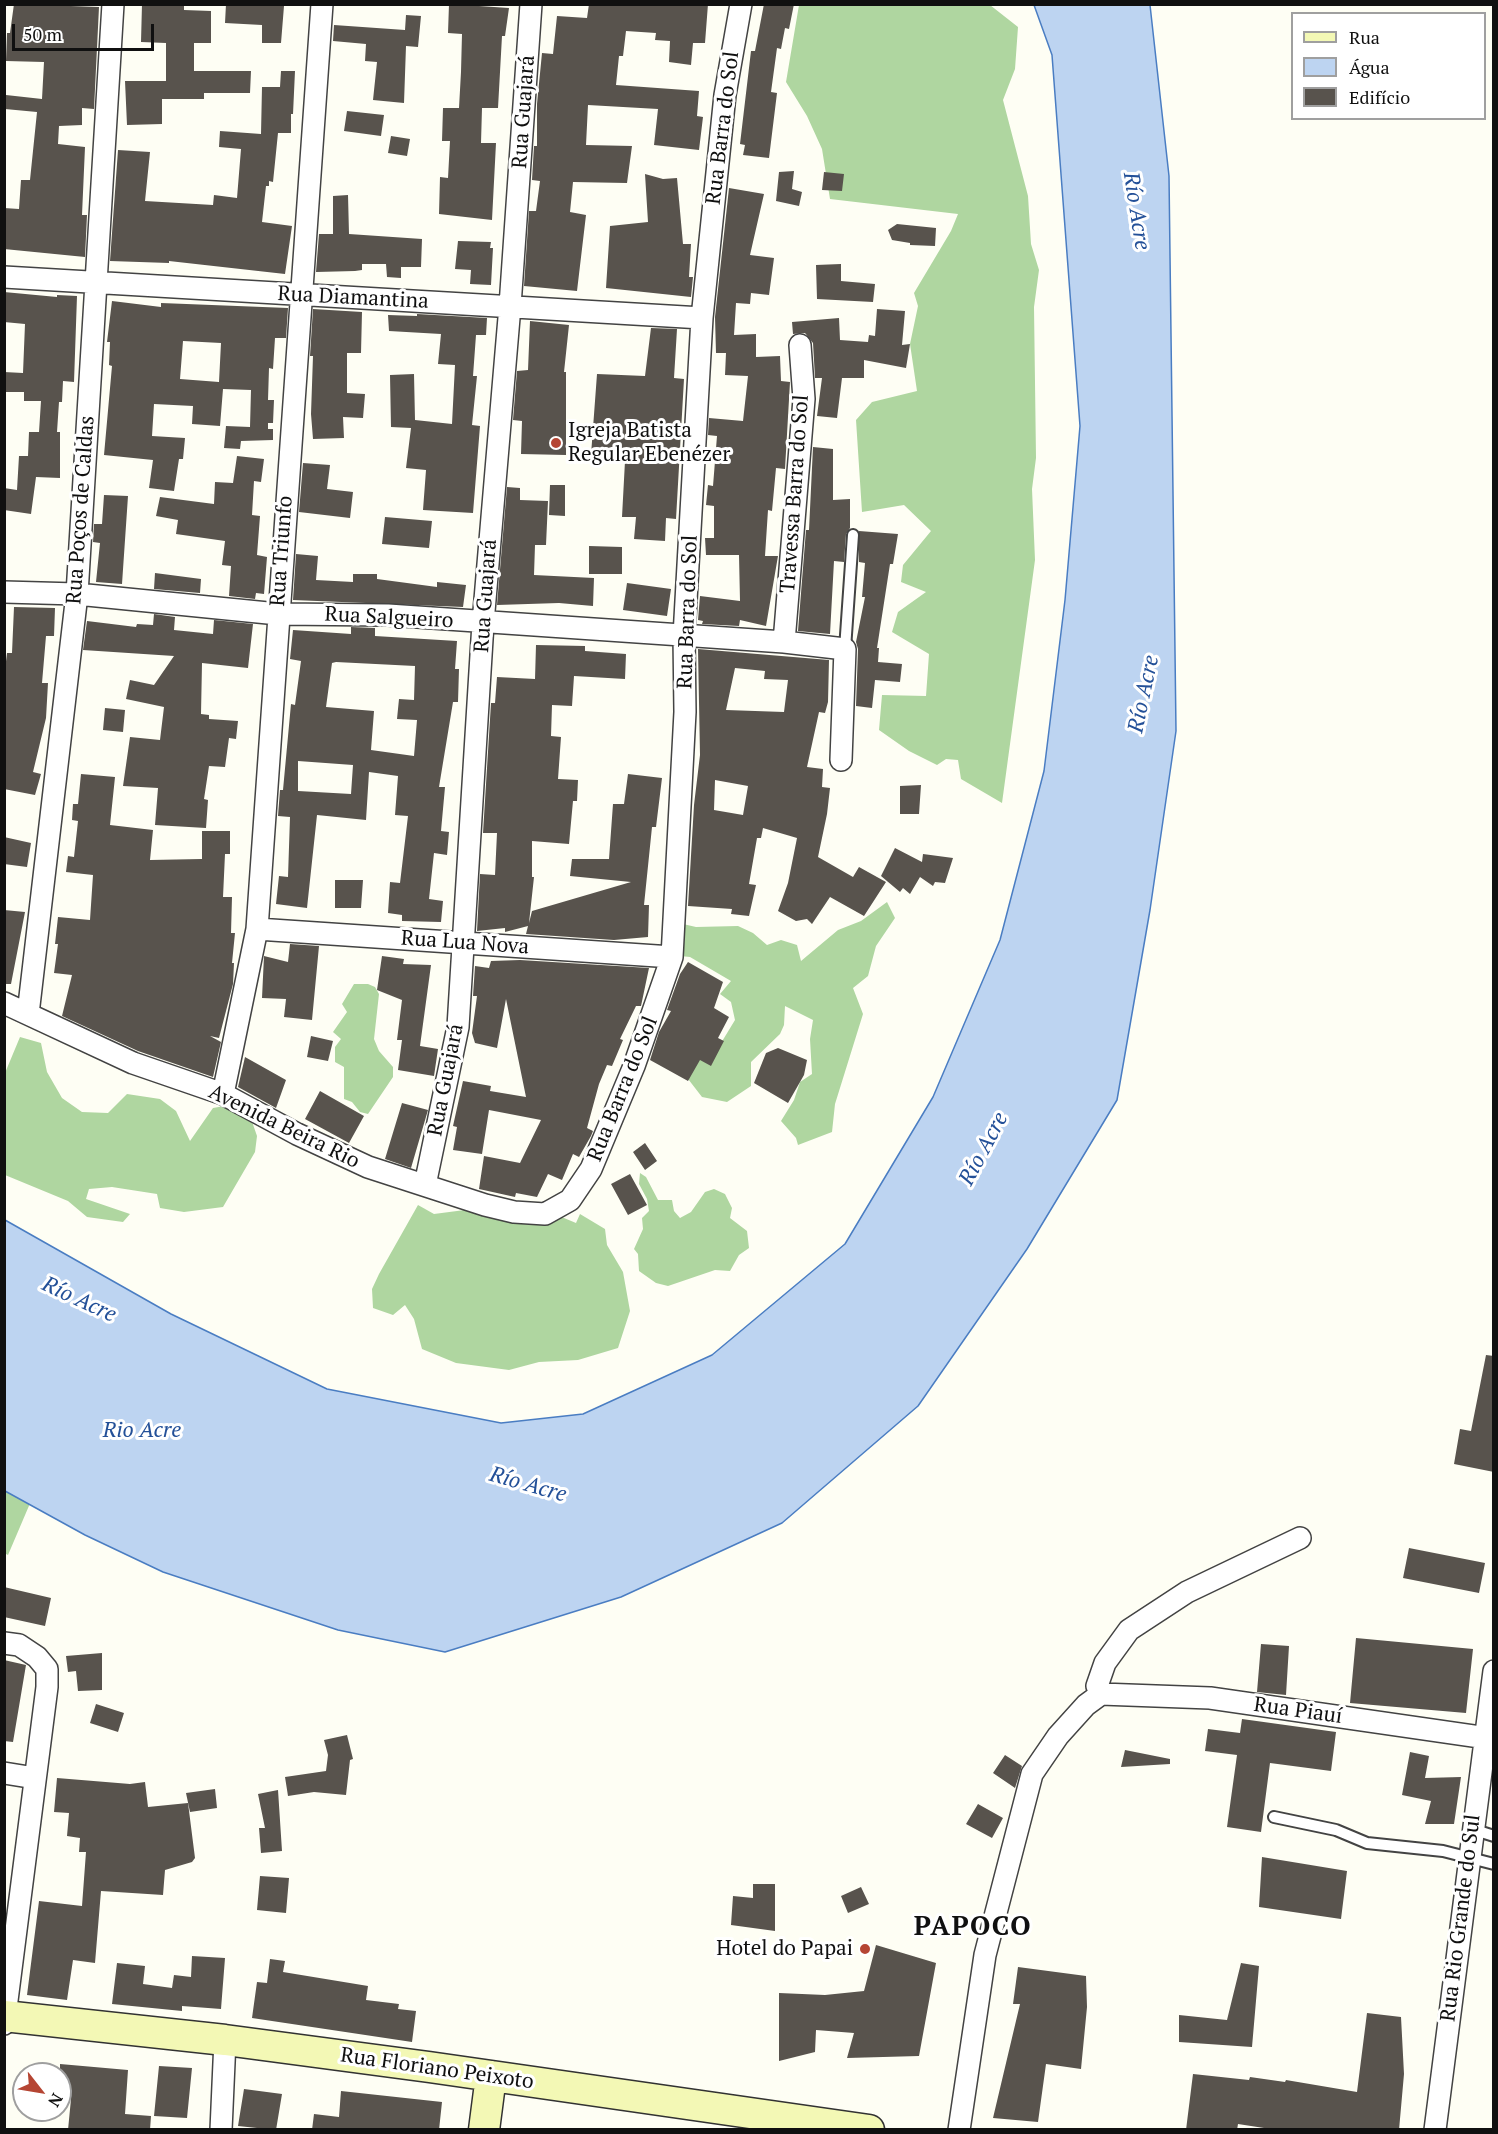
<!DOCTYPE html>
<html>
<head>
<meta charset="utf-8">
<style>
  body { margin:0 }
  #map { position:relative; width:1498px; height:2134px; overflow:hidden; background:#fefef4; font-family:"PT Serif",serif }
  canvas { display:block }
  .frame { position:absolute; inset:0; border:6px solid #101010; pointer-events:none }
  .legend { position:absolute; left:1291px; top:12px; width:195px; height:108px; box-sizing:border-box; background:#fff; border:2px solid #9f9f9f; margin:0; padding:8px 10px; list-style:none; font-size:18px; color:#101010 }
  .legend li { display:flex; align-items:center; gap:12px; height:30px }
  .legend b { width:30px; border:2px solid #9f9f9f }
  .north { position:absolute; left:12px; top:2062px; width:60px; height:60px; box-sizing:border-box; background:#fff; border:2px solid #9f9f9f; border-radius:50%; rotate:121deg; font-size:16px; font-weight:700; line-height:24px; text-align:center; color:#101010 }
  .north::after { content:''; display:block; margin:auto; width:21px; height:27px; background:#b54533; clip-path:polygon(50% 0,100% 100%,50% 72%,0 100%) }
  .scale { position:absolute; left:12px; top:24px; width:142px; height:27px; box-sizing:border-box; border:3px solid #101010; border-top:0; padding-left:8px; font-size:18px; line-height:21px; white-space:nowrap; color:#101010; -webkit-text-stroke:4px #fff; paint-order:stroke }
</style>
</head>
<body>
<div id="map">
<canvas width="1498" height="2134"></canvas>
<div class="frame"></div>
<ul class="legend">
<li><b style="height:8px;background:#f3f8b5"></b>Rua</li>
<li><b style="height:16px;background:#bdd4f1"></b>Água</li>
<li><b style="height:16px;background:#58534d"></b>Edifício</li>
</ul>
<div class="north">N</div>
<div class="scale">50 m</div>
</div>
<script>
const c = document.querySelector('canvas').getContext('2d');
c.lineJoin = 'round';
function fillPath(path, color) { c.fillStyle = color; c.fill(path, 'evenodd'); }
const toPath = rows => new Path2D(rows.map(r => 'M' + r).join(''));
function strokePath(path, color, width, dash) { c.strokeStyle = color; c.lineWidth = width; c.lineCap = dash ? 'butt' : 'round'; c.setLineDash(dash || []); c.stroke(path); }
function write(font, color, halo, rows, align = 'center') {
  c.font = font + ' "PT Serif",serif'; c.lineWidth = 6; c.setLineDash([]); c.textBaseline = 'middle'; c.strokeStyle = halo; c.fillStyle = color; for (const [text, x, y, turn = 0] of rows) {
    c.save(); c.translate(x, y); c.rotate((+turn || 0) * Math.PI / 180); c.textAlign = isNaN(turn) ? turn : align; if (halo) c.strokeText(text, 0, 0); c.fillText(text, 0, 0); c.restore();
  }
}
fillPath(toPath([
  [799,5,990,5,1018,27,1015,69,1003,100,1028,196,1031,244,1039,270,1034,307,1036,458,1032,489,1035,560,1002,803,961,779,958,760,946,759,937,765,909,751,879,730,882,695,926,696,929,654,892,632,898,612,926,592,901,582,903,565,931,531,904,505,862,512,856,420,872,402,917,391,910,344,918,306,914,293,951,231,958,214,830,199,822,149,807,116,786,82],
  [887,902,895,918,876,946,868,976,853,988,863,1014,835,1104,832,1132,798,1145,796,1138,781,1121,794,1100,800,1082,812,1074,810,1039,813,1020,785,1006,784,1025,780,1034,751,1062,751,1086,727,1102,702,1097,685,1075,693,1056,718,1048,735,1020,731,1002,720,994,731,981,690,957,680,956,683,924,696,927,738,926,753,933,767,945,781,940,797,945,801,961,838,930,861,921],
  [354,984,368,984,375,987,379,994,374,1039,379,1051,393,1067,393,1077,368,1114,360,1112,352,1102,344,1099,344,1067,335,1062,335,1047,341,1039,333,1032,347,1012,342,1004],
  [20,1037,41,1043,47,1072,62,1098,82,1112,108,1113,127,1094,160,1099,176,1111,190,1141,213,1108,230,1105,248,1110,257,1136,255,1152,223,1207,184,1212,160,1208,157,1194,112,1187,89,1189,86,1199,130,1214,123,1222,87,1217,68,1201,5,1175,5,1073],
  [640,1173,646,1177,658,1200,672,1200,674,1211,680,1218,691,1212,705,1192,714,1189,725,1194,732,1208,730,1218,747,1231,749,1248,739,1255,730,1271,715,1270,668,1286,656,1283,639,1271,638,1254,634,1249,643,1229,642,1218,649,1211,647,1199,639,1184],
  [418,1205,434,1214,480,1208,491,1218,502,1210,552,1213,576,1223,580,1214,605,1229,607,1245,623,1272,630,1311,618,1348,578,1360,539,1362,509,1370,456,1363,422,1349,414,1319,405,1305,393,1315,373,1308,372,1289,379,1274],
  [4,1463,37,1487,8,1555,4,1553]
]), '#afd6a0');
const water = toPath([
  [1034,5,1150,5,1169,176,1176,731,1150,910,1117,1100,1027,1249,918,1406,782,1523,621,1597,445,1652,338,1630,163,1572,85,1535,5,1491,5,1220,171,1314,327,1389,501,1423,583,1414,712,1355,845,1244,933,1097,1000,940,1044,771,1065,600,1080,426,1052,55,1034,5]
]);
fillPath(water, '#bdd4f1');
strokePath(water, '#4a7dc2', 1.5);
fillPath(toPath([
  [14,4,99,7,94,109,82,108,82,125,59,126,58,144,85,147,82,215,87,215,85,257,4,249,4,208,19,209,21,180,30,180,37,112,5,109,6,95,42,99,44,62,6,61,7,33,10,33],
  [142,4,184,4,184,10,211,11,211,43,194,43,194,71,251,71,250,93,204,93,204,99,162,99,162,124,127,125,125,81,166,81,166,43,141,42],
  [226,4,284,6,281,43,262,43,262,25,225,23],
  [449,4,509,8,505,36,502,36,498,108,482,108,481,143,496,143,492,220,439,214,440,177,448,178,450,141,442,141,443,108,459,108,461,72,462,34,448,33],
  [589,4,708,4,705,43,693,43,691,65,669,62,670,41,655,40,656,33,626,31,623,56,619,56,616,85,699,91,697,116,703,117,699,150,654,145,658,109,588,105,586,145,632,146,627,183,573,182,570,212,586,215,577,291,524,286,529,211,536,211,540,181,532,180,534,146,537,146,537,104,542,53,553,54,557,16,587,18],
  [764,4,794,4,789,29,785,28,781,49,777,48,771,92,777,93,769,158,743,155,745,145,740,144,751,51,755,51],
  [406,15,421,16,418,47,406,46,404,103,373,100,377,62,365,61,366,44,333,41,334,25,405,30],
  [281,71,295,71,293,114,291,114,291,133,278,133,273,182,269,181,269,186,266,186,262,222,292,226,285,274,169,261,169,263,110,261,118,150,150,152,145,201,213,205,214,195,237,198,241,149,219,147,220,131,261,134,262,87,280,87],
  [347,111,384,115,381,136,344,131],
  [391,136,410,139,407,156,388,153],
  [794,171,792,189,802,192,799,206,776,201,779,172],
  [824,172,844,174,842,191,822,190],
  [645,174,663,179,677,178,683,244,691,244,689,277,693,277,691,297,606,288,610,226,648,222],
  [729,188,764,194,750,255,774,258,769,295,751,293,750,304,736,303,734,335,756,334,756,357,780,356,781,381,790,382,785,469,776,468,772,511,768,510,765,556,778,556,766,626,740,620,739,626,702,624,703,621,698,620,700,596,740,601,739,555,706,555,705,538,714,538,714,506,706,505,708,485,713,486,717,436,708,435,709,418,743,421,748,376,725,375,726,353,716,353,715,317],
  [348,195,349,234,422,239,421,267,401,267,401,278,387,277,386,264,362,264,362,270,355,271,316,272,319,234,333,234,333,196],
  [897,224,936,228,935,246,910,245,910,243,892,240,888,230],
  [458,241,491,242,490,248,493,248,491,285,470,284,471,270,455,269],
  [841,264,841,281,875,284,873,302,817,299,816,265],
  [4,292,57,297,57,295,77,296,74,382,63,381,62,402,59,402,57,432,60,432,60,478,36,477,31,514,4,510,4,488,17,490,19,456,28,456,29,432,39,432,41,401,24,401,24,392,4,392,4,372,23,373,25,324,4,322],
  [112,301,161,307,161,303,288,308,286,338,275,338,273,369,269,368,268,400,274,400,273,423,268,423,268,429,273,429,273,440,241,441,240,449,224,448,226,426,250,427,251,390,223,389,220,426,192,424,193,406,154,404,152,436,185,438,183,459,179,459,174,491,149,488,153,460,104,455,112,366,109,365,110,342,107,342],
  [183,341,221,343,219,382,180,379],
  [313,309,362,312,361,353,347,353,347,393,365,394,363,418,343,417,344,438,313,439,311,414,313,356,310,356],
  [877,309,905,311,902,345,910,344,906,368,864,360,864,378,842,378,837,418,817,416,822,378,815,378,813,343,805,333,793,334,792,322,839,318,840,340,868,342,869,335,875,336],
  [417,314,487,318,486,335,476,335,473,376,477,376,472,425,480,426,473,513,423,510,426,470,406,468,411,428,391,427,390,375,414,374,415,420,452,424,455,365,438,364,441,334,389,331,388,315,417,316],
  [530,321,569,325,564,372,566,372,566,455,521,454,522,421,513,420,517,371,528,370],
  [651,328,677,329,674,378,684,379,676,519,666,518,665,541,634,539,636,517,622,517,625,461,616,461,616,455,591,455,597,374,645,376],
  [813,447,833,449,833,500,850,499,850,528,846,534,844,562,834,561,830,634,798,631,806,530,809,530],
  [237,456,264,459,261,482,254,481,252,515,260,516,257,555,267,557,264,594,256,593,255,599,229,596,231,566,222,565,225,541,176,534,178,520,156,516,160,497,214,504,215,482,233,483],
  [303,463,330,465,327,489,353,492,350,518,299,512],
  [550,485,565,485,565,516,549,515],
  [507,487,520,488,520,500,548,501,546,545,535,545,534,575,594,578,593,606,559,603,497,605],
  [104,495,128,496,122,584,96,582,100,543,93,542,94,524,102,524],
  [385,517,432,521,429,548,382,544],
  [859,531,898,534,893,564,890,564,877,648,879,648,878,662,902,664,900,682,875,680,872,708,856,706,858,649,856,642,865,597,862,597,865,563,859,562],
  [589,546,622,547,622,574,589,574],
  [296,554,318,556,316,580,353,582,353,574,377,574,377,579,437,587,437,582,466,585,463,607,293,600],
  [155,573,201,579,200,593,154,589],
  [627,583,671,589,667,616,623,610],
  [14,607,55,608,54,636,46,636,42,683,48,683,46,718,33,772,41,774,35,795,4,789,4,678,7,653,12,653],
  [154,614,175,617,174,630,213,634,214,620,253,624,248,668,202,663,201,714,209,715,209,719,238,721,236,739,229,738,225,767,209,766,204,799,208,800,206,828,155,825,158,788,123,786,130,737,160,740,164,707,126,699,130,680,154,685,174,656,83,650,87,621,136,627,137,624,153,625],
  [351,627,375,628,375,636,457,641,455,669,459,669,458,702,453,702,439,787,445,787,441,831,449,832,447,855,434,853,429,899,443,901,441,922,402,921,402,915,388,913,390,882,400,883,408,816,395,815,398,776,369,772,366,820,317,815,307,908,276,904,279,876,288,877,290,817,278,816,280,790,283,790,291,704,295,705,301,661,290,659,293,630,351,634],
  [336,662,415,666,414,700,399,699,397,719,417,720,414,756,371,750,374,711,326,707,332,663],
  [298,761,353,765,351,794,298,791],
  [536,645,585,646,585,651,626,654,625,679,574,676,572,706,552,705,551,736,561,737,558,779,578,780,577,801,573,801,569,844,532,841,532,877,534,877,529,923,532,911,631,882,570,876,572,859,609,859,613,804,624,804,628,774,662,778,656,827,652,827,644,905,649,905,648,937,614,940,526,934,528,926,505,932,505,928,477,931,480,874,495,875,497,833,483,833,491,703,495,703,497,677,535,679],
  [698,649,829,660,828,702,825,713,819,712,807,767,823,769,822,787,830,788,827,814,818,857,853,877,859,867,886,882,864,916,830,897,812,924,807,919,796,921,778,911,788,883,797,838,763,828,761,838,757,838,749,884,756,885,749,916,731,914,732,909,688,906,694,805,700,755],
  [735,668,765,671,764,679,788,680,784,712,726,710],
  [715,780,748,786,743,815,714,810],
  [105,708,125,710,123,732,103,730],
  [81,774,115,777,110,825,153,830,150,860,202,859,202,831,230,831,230,854,225,854,223,897,232,897,231,933,235,933,232,963,234,963,233,984,219,1038,210,1036,221,1042,213,1077,138,1051,62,1016,72,975,54,973,58,944,55,944,58,917,90,920,93,875,66,872,68,856,74,857,78,821,72,820,73,804,78,804],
  [921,785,919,814,900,814,900,786],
  [4,837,31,843,27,867,4,864],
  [895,848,922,862,923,854,953,858,945,883,935,882,933,886,920,877,910,894,903,888,900,892,881,876],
  [335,880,363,880,361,908,335,908],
  [4,910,25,912,11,984,4,984],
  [290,944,319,946,312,1020,284,1017,286,999,262,998,264,956,288,962],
  [382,956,404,959,403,964,431,965,420,1046,438,1049,434,1076,398,1070,402,1040,397,1040,402,1000,377,990],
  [520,960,649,968,641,1006,636,1006,620,1039,623,1040,612,1066,607,1065,599,1084,587,1128,593,1131,591,1136,579,1157,573,1154,562,1180,548,1174,537,1197,516,1193,515,1197,479,1189,484,1156,520,1163,541,1120,489,1110,482,1154,453,1150,457,1127,453,1126,463,1081,491,1086,490,1091,526,1097,506,999,497,1048,475,1043,472,1033,477,996,473,996,475,966,489,968,491,961],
  [688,962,723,982,714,1008,729,1017,718,1038,724,1041,711,1066,700,1060,688,1081,650,1060,659,1032,671,1011,667,1010,680,974],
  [311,1036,333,1041,328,1061,307,1057],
  [778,1048,807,1060,804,1075,788,1103,754,1083,766,1053],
  [245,1057,286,1080,276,1108,238,1087],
  [320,1091,364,1116,349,1143,305,1119],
  [402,1103,428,1110,411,1168,385,1159],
  [645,1143,657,1161,645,1170,633,1152],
  [630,1174,647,1205,628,1215,611,1184],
  [1486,1355,1494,1356,1494,1472,1454,1464,1460,1429,1471,1431],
  [1409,1548,1485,1563,1479,1593,1403,1578],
  [4,1587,51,1598,45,1626,4,1617],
  [1356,1638,1473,1649,1466,1713,1350,1703],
  [1261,1644,1289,1646,1286,1695,1257,1692],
  [102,1653,102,1690,78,1691,76,1671,68,1672,66,1656],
  [4,1660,26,1665,13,1742,4,1741],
  [96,1704,124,1713,118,1732,90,1723],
  [1242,1719,1336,1732,1331,1771,1270,1763,1261,1832,1227,1827,1237,1755,1205,1751,1208,1729,1240,1733],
  [347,1735,353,1759,350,1760,346,1795,314,1792,288,1796,285,1777,326,1771,328,1755,324,1740],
  [1125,1750,1170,1759,1170,1764,1121,1767],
  [1410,1752,1429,1756,1425,1778,1461,1777,1454,1824,1425,1824,1431,1801,1402,1795],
  [1005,1755,1022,1766,1015,1788,993,1773],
  [57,1778,130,1784,145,1782,148,1807,188,1803,195,1858,192,1862,165,1870,163,1895,101,1891,95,1963,73,1960,67,2000,27,1995,39,1901,82,1906,86,1852,79,1852,80,1838,67,1836,69,1813,54,1812],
  [215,1789,217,1808,190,1812,186,1793],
  [278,1790,282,1851,261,1853,259,1828,265,1828,258,1794],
  [978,1804,1003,1818,992,1838,966,1824],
  [1262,1857,1347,1871,1341,1919,1259,1907],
  [260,1876,289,1878,286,1913,257,1910],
  [753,1884,775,1884,775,1931,731,1925,733,1896,753,1898],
  [861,1887,869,1904,848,1913,841,1896],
  [876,1945,936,1963,919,2056,847,2058,854,2033,816,2030,815,2052,779,2061,779,1993,825,1995,864,1991],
  [192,1956,225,1958,221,2009,182,2006,182,2011,112,2004,117,1963,145,1966,143,1984,172,1988,174,1975,191,1977],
  [270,1959,285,1961,283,1972,368,1986,366,2000,399,2004,398,2009,416,2011,412,2042,252,2018,257,1982,267,1983],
  [1241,1963,1259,1966,1252,2047,1179,2042,1179,2015,1227,2020],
  [1018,1967,1086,1976,1087,2007,1081,2069,1046,2064,1038,2122,993,2118,1020,2004,1013,2004],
  [1367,2013,1401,2017,1404,2074,1399,2130,1277,2130,1238,2124,1237,2130,1186,2130,1193,2074,1249,2080,1250,2077,1285,2082,1286,2080,1357,2092],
  [60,2064,128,2070,125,2114,151,2116,150,2130,68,2130,71,2099,60,2098],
  [159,2066,192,2068,187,2118,154,2116],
  [244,2089,282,2094,276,2130,238,2126],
  [341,2091,442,2102,439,2130,312,2130,314,2114,339,2117]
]), '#58534d');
const lane = toPath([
  [845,649,853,535],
  [1274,1817,1336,1830,1367,1843,1443,1851,1494,1864],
  [1472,1829,1494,1836]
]);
const street = toPath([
  [4,277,702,318],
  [4,592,77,594,278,614,388,615,784,642,845,649,841,760],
  [784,642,804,399,800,345],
  [257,929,672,957],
  [4,1003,133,1063,223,1094,297,1134,368,1167,485,1205,514,1212,545,1214,570,1200,591,1169,634,1066,672,957,685,712,684,636,702,318,725,95,741,4],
  [28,1014,77,594,113,4],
  [223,1094,257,929,322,4],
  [425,1185,458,1027,483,623,510,306,531,4],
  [4,1643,19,1645,37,1657,47,1669,47,1687,4,2024],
  [1101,1694,1210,1698,1494,1739],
  [1101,1694,1097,1686,1105,1663,1129,1630,1187,1592,1300,1538],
  [4,1773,35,1778],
  [221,2130,225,2040],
  [959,2130,985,1955,1032,1774,1058,1736,1086,1705,1101,1694],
  [1435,2130,1494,1671]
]);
const secondary = toPath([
  [4,2016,225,2040,429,2067,869,2130],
  [484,2130,491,2076]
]);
strokePath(lane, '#434343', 14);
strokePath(street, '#434343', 24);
strokePath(secondary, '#323232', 33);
strokePath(lane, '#fff', 10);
strokePath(street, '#fff', 21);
strokePath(secondary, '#f3f8b5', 30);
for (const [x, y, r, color] of [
  [556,443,6,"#b54533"],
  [865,1949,6,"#b54533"]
]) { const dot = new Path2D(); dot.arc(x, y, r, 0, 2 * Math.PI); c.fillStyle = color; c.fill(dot); strokePath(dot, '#fff', 2); }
write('21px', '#101010', '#fff', [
  ["Rua Guajará",524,112,-86],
  ["Rua Barra do Sol",723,128,-83],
  ["Rua Diamantina",353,298,3],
  ["Travessa Barra do Sol",795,494,-86],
  ["Rua Poços de Caldas",81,510,-86],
  ["Rua Triunfo",282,551,-86],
  ["Rua Guajará",486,596,-86],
  ["Rua Barra do Sol",688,612,-88],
  ["Rua Salgueiro",389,618,3],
  ["Rua Lua Nova",465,943,4],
  ["Rua Guajará",446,1080,-79],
  ["Rua Barra do Sol",623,1089,-68],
  ["Avenida Beira Rio",284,1127,26],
  ["Rua Piauí",1298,1711,8],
  ["Rua Rio Grande do Sul",1461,1918,-83],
  ["Rua Floriano Peixoto",437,2069,8]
]);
write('21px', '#101010', '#fff', [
  ["Igreja Batista",568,431],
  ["Regular Ebenézer",568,455],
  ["Hotel do Papai",853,1949,"right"]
], 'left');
write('italic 22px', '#235098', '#fff', [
  ["Río Acre",1136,211,81],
  ["Río Acre",1144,694,-78],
  ["Río Acre",984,1149,-62],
  ["Río Acre",79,1300,25],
  ["Rio Acre",142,1431],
  ["Río Acre",528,1485,16]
]);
c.letterSpacing = '1.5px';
write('bold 27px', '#101010', '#fff', [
  ["PAPOCO",973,1927]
]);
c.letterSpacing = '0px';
</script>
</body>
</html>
